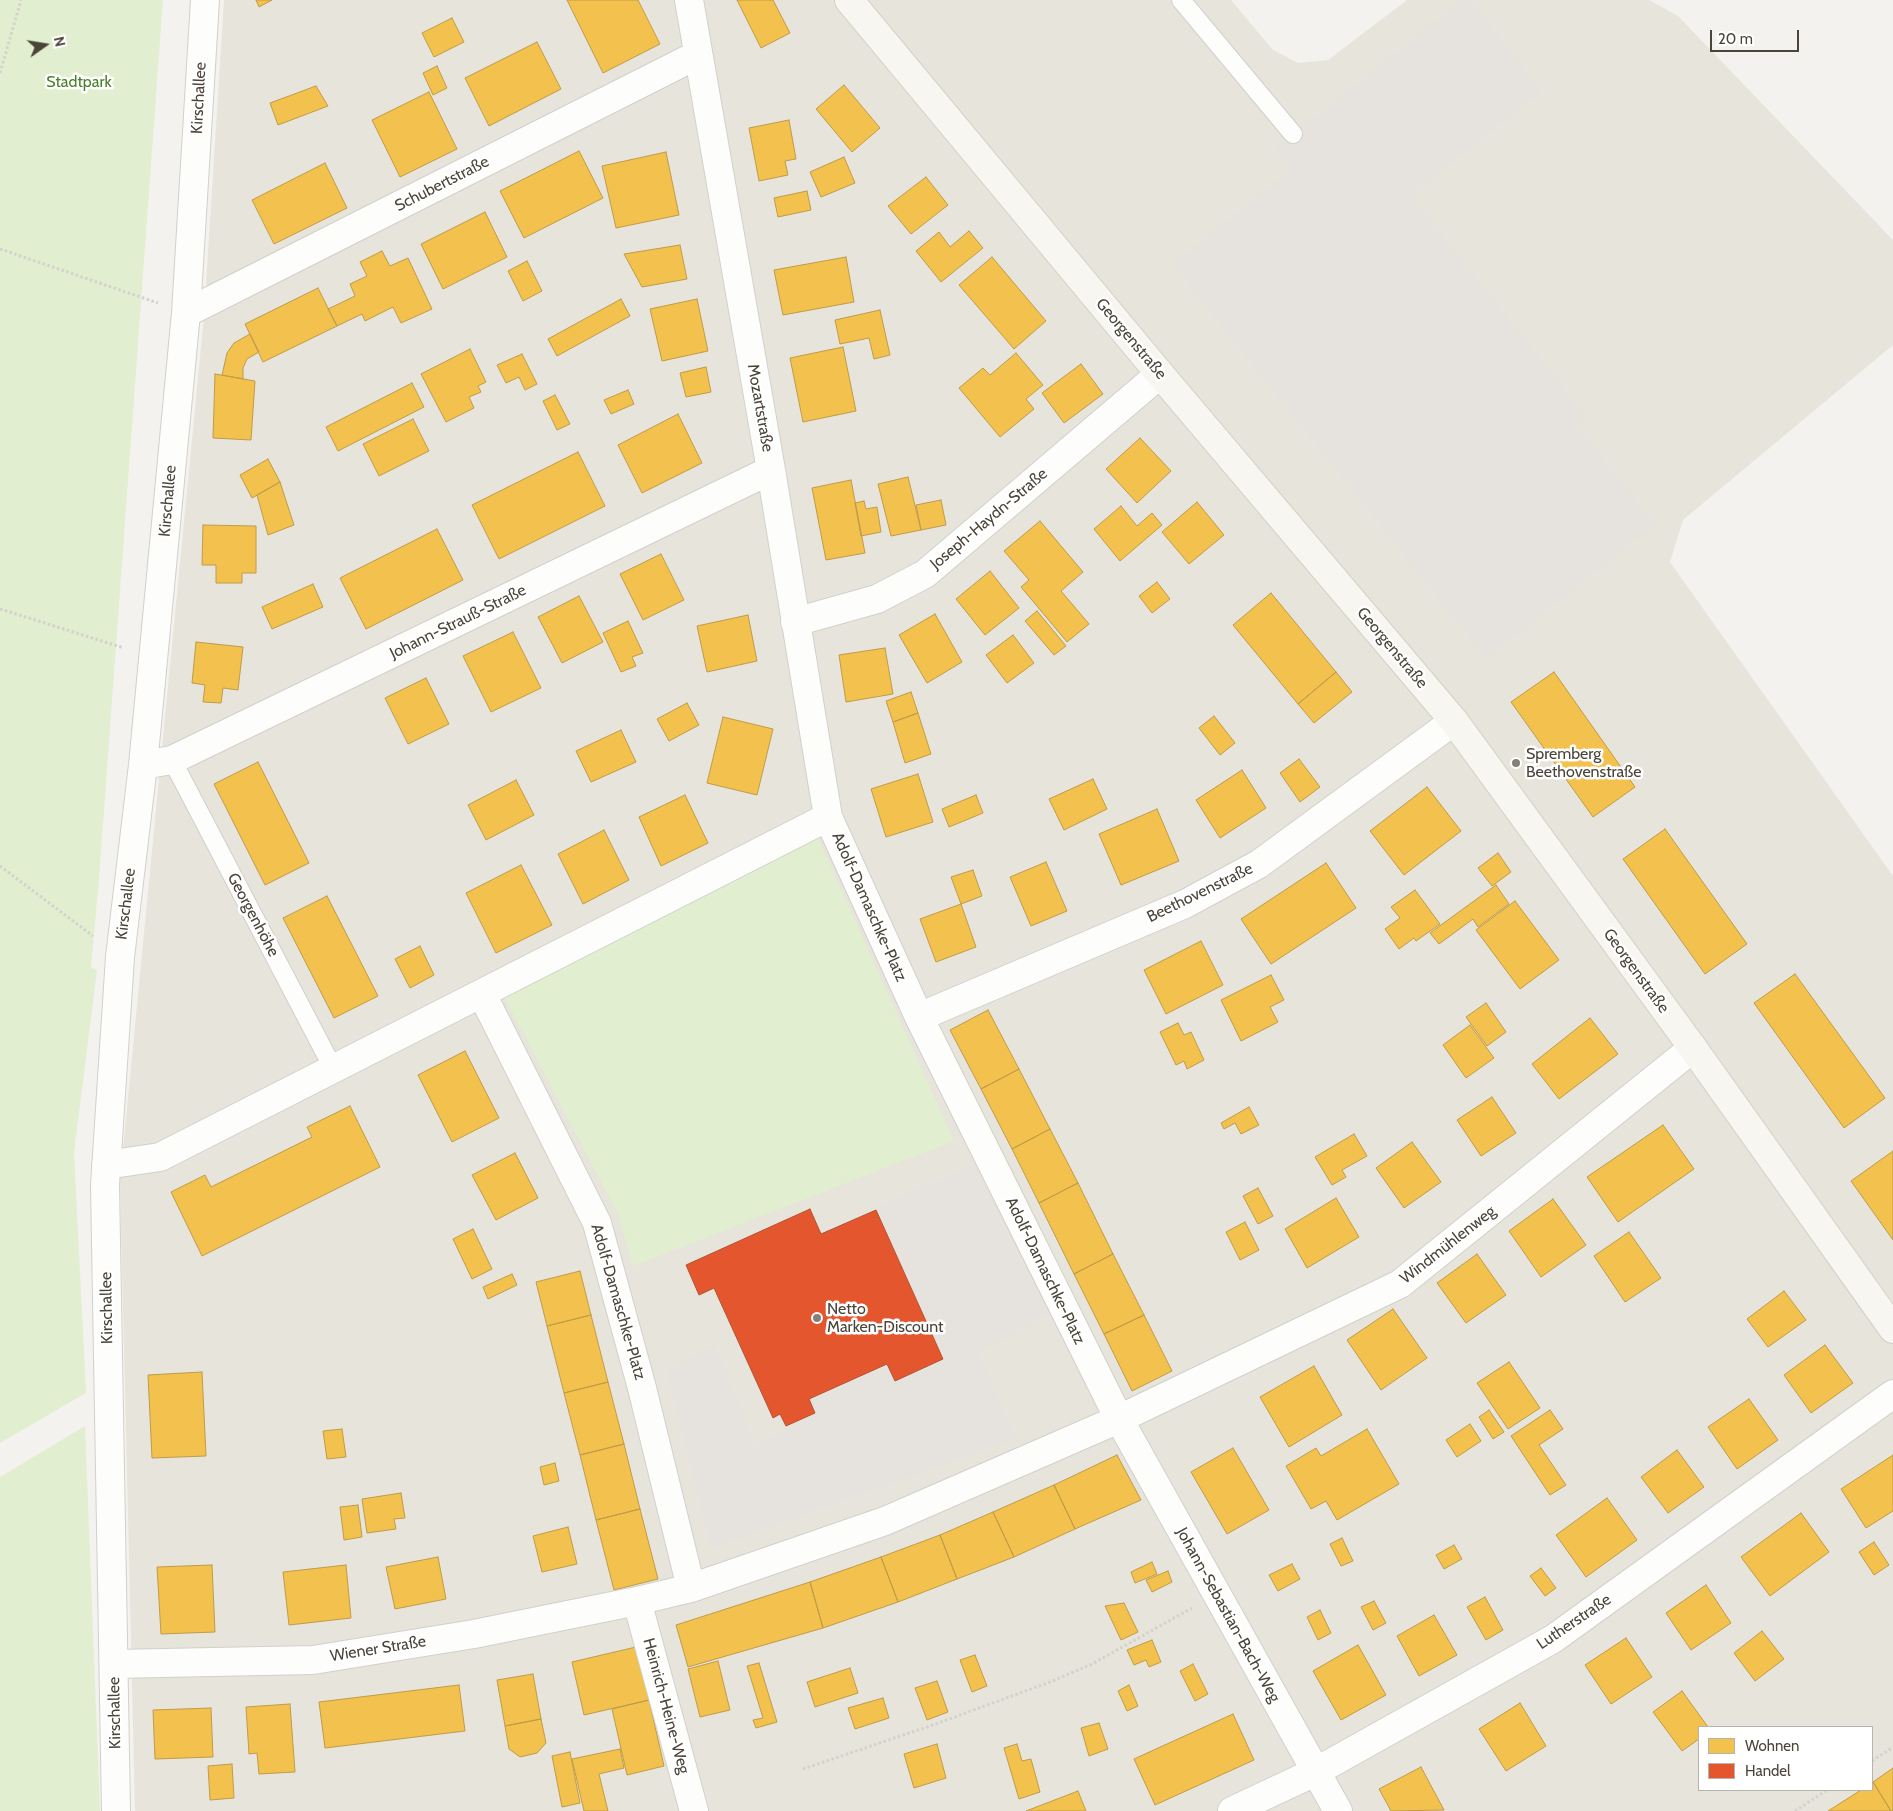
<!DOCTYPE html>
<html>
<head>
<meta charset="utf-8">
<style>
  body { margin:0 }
  #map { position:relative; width:1893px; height:1811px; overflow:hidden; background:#f4f2ee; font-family:Cabin,sans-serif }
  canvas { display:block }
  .legend { position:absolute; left:1698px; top:1726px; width:175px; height:65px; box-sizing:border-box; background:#fff; border:1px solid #b7b4b0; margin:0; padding:6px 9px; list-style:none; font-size:15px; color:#4b4439 }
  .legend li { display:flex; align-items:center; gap:10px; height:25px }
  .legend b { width:25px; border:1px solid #b7b4b0 }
  .north { position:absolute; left:20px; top:20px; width:50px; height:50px; -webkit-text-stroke:4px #fff; paint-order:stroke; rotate:77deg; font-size:14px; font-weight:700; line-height:20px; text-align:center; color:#4b4439 }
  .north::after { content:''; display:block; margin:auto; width:18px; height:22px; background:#4b4439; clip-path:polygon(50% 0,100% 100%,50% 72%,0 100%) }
  .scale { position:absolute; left:1710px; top:30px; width:89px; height:22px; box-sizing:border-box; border:2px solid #4b4439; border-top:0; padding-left:6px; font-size:15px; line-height:18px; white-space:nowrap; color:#4b4439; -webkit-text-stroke:4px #fff; paint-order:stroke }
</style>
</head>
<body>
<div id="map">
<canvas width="1893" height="1811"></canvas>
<ul class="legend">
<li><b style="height:14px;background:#f2c14e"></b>Wohnen</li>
<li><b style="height:14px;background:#e4572e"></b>Handel</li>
</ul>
<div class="north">N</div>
<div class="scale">20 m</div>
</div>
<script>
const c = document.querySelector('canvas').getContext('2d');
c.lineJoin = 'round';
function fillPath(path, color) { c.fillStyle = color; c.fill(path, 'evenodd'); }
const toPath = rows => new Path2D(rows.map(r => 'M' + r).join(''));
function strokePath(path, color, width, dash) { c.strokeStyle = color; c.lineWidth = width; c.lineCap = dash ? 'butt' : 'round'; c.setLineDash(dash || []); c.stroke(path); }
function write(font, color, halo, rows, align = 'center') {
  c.font = font + ' Cabin,sans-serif'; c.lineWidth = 5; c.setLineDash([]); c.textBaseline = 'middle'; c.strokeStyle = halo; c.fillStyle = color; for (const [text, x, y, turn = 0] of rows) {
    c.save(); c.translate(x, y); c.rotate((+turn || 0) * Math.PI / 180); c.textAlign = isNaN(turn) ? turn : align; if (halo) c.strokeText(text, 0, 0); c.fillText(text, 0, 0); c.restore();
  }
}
fillPath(toPath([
  [224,0,1231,0,1272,49,1298,63,1328,60,1407,0,1649,0,1678,16,1893,240,1893,345,1683,520,1670,562,1893,876,1893,1811,135,1811,120,1180,204,316],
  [1699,1727,1872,1727,1872,1790,1699,1790]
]), '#e7e4dc');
fillPath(toPath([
  [0,0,163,0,99,879,91,967,97,970,74,1152,86,1393,0,1443],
  [818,838,954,1141,633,1266,618,1214,503,995],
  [85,1426,100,1811,0,1811,0,1477]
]), '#e1eecf');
fillPath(toPath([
  [1462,0,1470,0,1542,91,1411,196,1586,416,1575,425,1655,524,1487,659,1172,264,1291,169,1275,149],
  [980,1162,1056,1311,978,1352,1016,1439,712,1548,667,1371,715,1345,756,1447,786,1426,815,1413,809,1399,887,1364,895,1381,943,1359,876,1210,899,1196]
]), '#e6e3df');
const homes = toPath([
  [256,0,272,0,259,7,256,0],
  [567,0,638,0,660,44,603,73,567,0],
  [737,0,773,0,790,33,761,48,737,0],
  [452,18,464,42,434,57,422,33,452,18],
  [537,42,561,89,489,126,465,78,537,42],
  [437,66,447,88,433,95,423,73,437,66],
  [844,85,880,128,852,152,816,109,844,85],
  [316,86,328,106,278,125,270,103,316,86],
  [429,92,457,149,400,177,372,120,429,92],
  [789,120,796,159,785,161,788,175,759,181,749,128,789,120],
  [579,151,603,198,524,238,500,191,579,151],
  [666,152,679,215,616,228,602,166,666,152],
  [844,157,855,183,821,197,810,172,844,157],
  [325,163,347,208,274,244,252,200,325,163],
  [926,177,948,205,911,234,888,206,926,177],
  [807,191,811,210,778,217,774,198,807,191],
  [485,212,507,257,443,289,421,244,485,212],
  [969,231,983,248,941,282,916,251,939,232,950,247,969,231],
  [680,245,687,279,642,287,624,254,680,245],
  [382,251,390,266,408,258,432,309,401,323,393,307,365,321,362,314,337,326,328,309,355,296,350,284,367,276,360,262,382,251],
  [846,257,854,302,783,315,774,270,846,257],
  [992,257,1046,321,1014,349,959,285,992,257],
  [527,261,542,291,523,301,508,271,527,261],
  [318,288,337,326,263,362,245,324,318,288],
  [621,299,630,316,557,356,548,339,621,299],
  [697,299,708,351,662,361,650,309,697,299],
  [880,310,890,355,874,359,869,338,840,344,835,320,880,310],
  [250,334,259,352,247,359,243,368,243,379,222,375,227,353,234,343,250,334],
  [843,347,856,411,803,422,790,358,843,347],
  [470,349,486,382,478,386,481,392,469,397,474,408,446,422,421,374,470,349],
  [1016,353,1043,385,1026,399,1034,409,1000,437,959,388,983,368,990,375,1016,353],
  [522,354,537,384,525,390,519,377,506,383,497,365,522,354],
  [1081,364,1103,394,1064,423,1042,393,1081,364],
  [706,367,711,392,686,397,680,373,706,367],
  [215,374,255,381,251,440,213,438,215,374],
  [412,383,424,407,338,451,326,427,412,383],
  [628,390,634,404,611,414,604,400,628,390],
  [555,395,570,424,557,430,543,401,555,395],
  [678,414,702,463,642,493,618,445,678,414],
  [413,419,429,451,379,476,363,444,413,419],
  [1140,438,1171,471,1137,503,1106,469,1140,438],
  [578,452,605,506,499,559,472,505,578,452],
  [268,459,280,482,252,498,240,475,268,459],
  [908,477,921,530,891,536,878,484,908,477],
  [851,480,865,553,826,560,812,488,851,480],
  [280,482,294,525,268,535,257,495,280,482],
  [941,500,946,525,921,530,916,505,941,500],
  [864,501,866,509,877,507,881,532,861,536,855,503,864,501],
  [1197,502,1224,535,1189,564,1162,532,1197,502],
  [1121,506,1137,526,1152,513,1162,525,1120,561,1094,529,1121,506],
  [1040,521,1083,572,1061,591,1089,624,1067,642,1021,587,1029,580,1004,551,1040,521],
  [203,525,256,526,256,573,242,573,242,583,216,583,216,565,202,565,203,525],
  [437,529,463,580,366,629,340,578,437,529],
  [661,554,684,600,643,620,620,574,661,554],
  [990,571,1019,608,985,635,956,599,990,571],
  [1157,582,1170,599,1152,613,1139,596,1157,582],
  [313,584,323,607,272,629,262,607,313,584],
  [1271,593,1336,672,1298,704,1233,625,1271,593],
  [579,596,603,642,562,663,538,617,579,596],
  [1037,611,1066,646,1054,655,1025,621,1037,611],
  [935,614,962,662,927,683,899,635,935,614],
  [748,615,757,661,707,672,697,626,748,615],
  [628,621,643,653,632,657,636,666,621,672,603,633,628,621],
  [513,632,541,688,491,712,463,656,513,632],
  [1013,635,1034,663,1007,683,986,655,1013,635],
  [196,642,243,647,238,690,223,688,221,703,203,702,205,685,192,683,196,642],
  [885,648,893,694,846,702,839,655,885,648],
  [1336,672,1352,692,1314,723,1298,704,1336,672],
  [1554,672,1635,787,1593,817,1511,702,1554,672],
  [426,678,449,724,408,744,385,698,426,678],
  [911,692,918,713,893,722,886,701,911,692],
  [687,703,699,725,669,741,657,719,687,703],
  [918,713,931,754,905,763,893,722,918,713],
  [1214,716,1235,743,1220,755,1199,728,1214,716],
  [723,717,773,729,757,795,707,783,723,717],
  [621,730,636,762,591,782,576,751,621,730],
  [1299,759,1320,787,1300,802,1280,773,1299,759],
  [258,762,309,863,265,885,214,784,258,762],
  [1242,770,1266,808,1220,838,1196,800,1242,770],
  [918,774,933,822,886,837,871,789,918,774],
  [1093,779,1107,809,1064,830,1049,799,1093,779],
  [516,780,534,815,486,840,468,805,516,780],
  [1427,787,1461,831,1404,875,1370,831,1427,787],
  [685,795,708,843,661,866,639,817,685,795],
  [976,795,983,813,949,827,942,809,976,795],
  [1157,809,1179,861,1121,885,1099,834,1157,809],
  [1665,829,1747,944,1705,974,1623,859,1665,829],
  [604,830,629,880,583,904,558,854,604,830],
  [1498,853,1511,872,1492,886,1478,868,1498,853],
  [1046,862,1067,911,1031,926,1010,877,1046,862],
  [1326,863,1356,908,1271,964,1241,919,1326,863],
  [521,865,552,925,496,953,466,893,521,865],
  [973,870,982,896,961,904,951,877,973,870],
  [1496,885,1509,904,1478,927,1473,919,1439,944,1430,933,1496,885],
  [1415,890,1440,924,1416,941,1414,938,1399,949,1385,929,1400,918,1391,907,1415,890],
  [327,896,378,996,334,1018,283,918,327,896],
  [1515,901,1559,960,1520,989,1476,930,1515,901],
  [961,904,976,947,936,962,920,919,961,904],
  [1201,941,1223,985,1166,1014,1144,970,1201,941],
  [420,946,434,975,410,988,395,959,420,946],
  [1795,974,1885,1098,1844,1128,1754,1003,1795,974],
  [1271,975,1284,1000,1270,1007,1278,1022,1241,1041,1221,1000,1271,975],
  [1486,1003,1506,1032,1487,1046,1466,1017,1486,1003],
  [988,1010,1019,1069,981,1089,950,1030,988,1010],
  [1590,1018,1618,1054,1559,1099,1532,1064,1590,1018],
  [1178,1023,1184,1035,1191,1032,1204,1060,1187,1069,1184,1061,1176,1065,1160,1032,1178,1023],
  [1470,1025,1494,1058,1466,1078,1443,1045,1470,1025],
  [465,1051,499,1118,452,1142,418,1075,465,1051],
  [1019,1069,1050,1129,1012,1149,981,1089,1019,1069],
  [1492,1097,1516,1133,1481,1156,1457,1120,1492,1097],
  [350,1106,380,1167,202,1256,171,1192,205,1175,211,1187,312,1137,307,1127,350,1106],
  [1249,1107,1259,1125,1241,1134,1235,1123,1224,1129,1221,1123,1249,1107],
  [1663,1125,1694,1169,1618,1222,1587,1177,1663,1125],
  [1050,1129,1078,1183,1039,1203,1012,1149,1050,1129],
  [1354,1134,1367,1156,1342,1170,1346,1177,1332,1185,1315,1157,1354,1134],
  [1412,1142,1441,1182,1404,1208,1376,1168,1412,1142],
  [1893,1151,1893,1240,1851,1181,1893,1151],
  [515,1153,538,1198,496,1220,472,1175,515,1153],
  [1078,1183,1113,1254,1074,1274,1039,1203,1078,1183],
  [1258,1188,1273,1216,1258,1224,1243,1196,1258,1188],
  [1336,1198,1359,1237,1307,1268,1285,1229,1336,1198],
  [1553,1199,1586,1245,1541,1277,1509,1231,1553,1199],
  [1245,1222,1259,1250,1240,1260,1226,1232,1245,1222],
  [473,1229,492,1269,472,1279,453,1239,473,1229],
  [1629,1232,1661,1278,1625,1302,1594,1256,1629,1232],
  [1113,1254,1144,1315,1104,1334,1074,1274,1113,1254],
  [1477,1254,1506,1295,1466,1323,1437,1283,1477,1254],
  [580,1271,591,1315,547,1326,536,1282,580,1271],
  [512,1274,517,1285,488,1299,483,1287,512,1274],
  [1784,1291,1806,1320,1768,1347,1747,1319,1784,1291],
  [1393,1309,1427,1358,1381,1390,1347,1340,1393,1309],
  [591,1315,608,1382,564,1393,547,1326,591,1315],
  [1144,1315,1172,1371,1132,1391,1104,1334,1144,1315],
  [1825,1345,1853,1383,1811,1413,1784,1375,1825,1345],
  [1509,1362,1540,1408,1508,1429,1477,1383,1509,1362],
  [1314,1366,1342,1415,1289,1447,1260,1397,1314,1366],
  [202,1372,206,1456,152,1458,148,1375,202,1372],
  [608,1382,624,1444,580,1455,564,1393,608,1382],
  [1749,1399,1778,1440,1737,1469,1708,1427,1749,1399],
  [1489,1410,1504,1432,1493,1439,1479,1417,1489,1410],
  [1550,1410,1563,1429,1539,1445,1566,1485,1550,1495,1511,1436,1550,1410],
  [1470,1424,1481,1441,1457,1457,1446,1440,1470,1424],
  [342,1429,346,1457,327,1459,323,1431,342,1429],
  [1367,1429,1399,1484,1337,1520,1326,1501,1311,1509,1286,1466,1316,1448,1321,1456,1367,1429],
  [624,1444,640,1509,596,1520,580,1455,624,1444],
  [1233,1448,1269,1510,1227,1534,1191,1472,1233,1448],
  [1677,1450,1704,1487,1668,1513,1641,1477,1677,1450],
  [1117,1455,1141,1500,1075,1529,1054,1485,1117,1455],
  [1893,1455,1893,1511,1866,1528,1841,1489,1893,1455],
  [555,1463,559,1481,544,1485,540,1467,555,1463],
  [1054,1485,1075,1529,1014,1557,993,1512,1054,1485],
  [401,1493,405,1518,394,1519,396,1529,367,1533,362,1499,401,1493],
  [1607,1498,1637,1540,1586,1577,1556,1535,1607,1498],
  [358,1505,362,1537,344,1540,340,1507,358,1505],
  [640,1509,658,1579,614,1590,596,1520,640,1509],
  [993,1512,1014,1557,957,1579,940,1535,993,1512],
  [1801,1513,1829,1552,1770,1596,1741,1557,1801,1513],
  [568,1527,577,1564,542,1572,533,1536,568,1527],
  [940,1535,957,1579,898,1602,881,1557,940,1535],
  [1342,1538,1353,1561,1341,1566,1330,1544,1342,1538],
  [1874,1542,1889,1565,1874,1575,1859,1552,1874,1542],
  [1454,1545,1462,1559,1444,1569,1436,1555,1454,1545],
  [438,1557,446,1599,395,1609,386,1567,438,1557],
  [881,1557,898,1602,823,1628,810,1582,881,1557],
  [1152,1562,1157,1574,1135,1583,1131,1572,1152,1562],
  [1292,1564,1300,1579,1278,1591,1269,1575,1292,1564],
  [212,1565,215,1632,161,1634,157,1567,212,1565],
  [346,1565,351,1618,289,1625,283,1572,346,1565],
  [1541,1568,1556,1588,1545,1596,1530,1576,1541,1568],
  [1168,1571,1172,1582,1152,1592,1146,1580,1168,1571],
  [810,1582,823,1628,688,1667,676,1625,810,1582],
  [1706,1585,1731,1623,1691,1650,1666,1613,1706,1585],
  [1485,1597,1503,1630,1486,1640,1467,1607,1485,1597],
  [1374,1601,1386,1623,1373,1630,1361,1607,1374,1601],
  [1124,1603,1138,1632,1121,1640,1105,1606,1124,1603],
  [1320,1610,1331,1633,1318,1640,1307,1617,1320,1610],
  [1434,1615,1457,1655,1419,1676,1397,1636,1434,1615],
  [1762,1631,1784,1659,1755,1681,1734,1653,1762,1631],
  [1626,1638,1652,1677,1611,1704,1585,1665,1626,1638],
  [1152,1640,1161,1662,1149,1667,1146,1660,1134,1665,1127,1650,1152,1640],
  [1358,1645,1386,1695,1341,1720,1313,1671,1358,1645],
  [636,1647,649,1700,584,1715,572,1662,636,1647],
  [975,1655,987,1686,972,1692,960,1660,975,1655],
  [718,1661,730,1710,700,1717,688,1669,718,1661],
  [759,1663,777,1722,756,1728,753,1720,763,1718,747,1666,759,1663],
  [1193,1664,1208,1694,1195,1701,1180,1671,1193,1664],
  [850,1668,858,1693,815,1707,807,1682,850,1668],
  [533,1674,541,1719,505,1726,497,1680,533,1674],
  [937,1681,948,1712,927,1720,915,1688,937,1681],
  [459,1685,465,1731,325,1748,319,1702,459,1685],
  [1129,1685,1138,1706,1127,1711,1118,1691,1129,1685],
  [1682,1691,1708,1727,1699,1727,1699,1739,1682,1751,1653,1712,1682,1691],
  [883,1698,889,1718,855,1729,848,1708,883,1698],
  [649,1700,664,1766,627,1775,612,1709,649,1700],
  [1520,1703,1546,1746,1506,1771,1479,1729,1520,1703],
  [290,1704,295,1772,259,1774,257,1753,249,1754,246,1707,290,1704],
  [211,1708,213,1757,155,1759,153,1710,211,1708],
  [1233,1714,1254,1760,1155,1805,1134,1759,1233,1714],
  [541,1719,546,1743,537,1753,520,1757,509,1749,505,1726,541,1719],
  [1099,1723,1108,1749,1089,1756,1081,1728,1099,1723],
  [937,1744,946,1778,914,1788,904,1754,937,1744],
  [1017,1744,1022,1761,1031,1759,1040,1792,1019,1799,1004,1748,1017,1744],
  [620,1749,624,1768,599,1774,608,1811,584,1811,572,1759,620,1749],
  [570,1752,580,1803,562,1807,552,1756,570,1752],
  [232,1764,234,1798,210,1800,208,1766,232,1764],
  [1421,1767,1444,1810,1391,1811,1379,1789,1421,1767],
  [1893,1768,1893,1811,1891,1811,1873,1782,1893,1768],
  [1873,1782,1891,1811,1828,1811,1861,1790,1872,1790,1873,1782],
  [1078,1791,1086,1811,1026,1811,1078,1791]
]);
fillPath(homes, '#f2c14e');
strokePath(homes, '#c09c48', 1);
const shops = toPath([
  [810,1209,821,1234,876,1210,943,1359,895,1381,887,1364,809,1399,815,1413,786,1426,780,1414,773,1418,714,1288,699,1295,686,1265,810,1209]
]);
fillPath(shops, '#e4572e');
strokePath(shops, '#b65131', 1);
const lane = toPath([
  [1181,0,1293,134],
  [172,760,334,1070]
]);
const street = toPath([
  [689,0,771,470,828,817,919,1017,1119,1419,1338,1811],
  [186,313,697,55],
  [795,622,877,599,925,574,1160,374],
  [143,765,172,760,771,470],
  [482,994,597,1223,642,1388,691,1588],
  [919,1017,1185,904,1259,864,1454,721],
  [106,1165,160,1157,828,817],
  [637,1601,694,1811],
  [114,1664,313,1660,474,1634,637,1601,691,1588,885,1521,1119,1419,1400,1284,1693,1048],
  [116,1811,105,1185,120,957,143,765,186,313,205,0],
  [1232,1811,1315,1772,1553,1639,1893,1394]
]);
const secondary = toPath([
  [849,0,1160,374,1454,721,1693,1048,1893,1329]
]);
strokePath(lane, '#d2d0cb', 20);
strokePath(street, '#d2d0cb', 30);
strokePath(secondary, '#d3cfc5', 30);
strokePath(toPath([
  [0,73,21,0],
  [0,249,158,303],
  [0,609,124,648],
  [0,866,93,936],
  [1872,1761,1893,1747],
  [803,1769,930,1726,1050,1682,1092,1664,1192,1608],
  [1795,1811,1827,1790]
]), '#d3d2cc', 3, [2.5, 2.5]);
strokePath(lane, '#fdfdfc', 18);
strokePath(street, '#fdfdfc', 28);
strokePath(secondary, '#f7f6f1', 28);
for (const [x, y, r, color] of [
  [1516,763,5,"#868178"],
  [817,1318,5,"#868178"]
]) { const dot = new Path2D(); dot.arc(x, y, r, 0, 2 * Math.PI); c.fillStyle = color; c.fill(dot); strokePath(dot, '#fff', 2); }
write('16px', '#4a7f2a', '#fff', [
  ["Stadtpark",79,82]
]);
write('16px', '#4b4439', '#fff', [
  ["Kirschallee",199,98,-87],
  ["Schubertstraße",442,184,-27],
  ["Georgenstraße",1131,339,50],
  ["Mozartstraße",760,408,80],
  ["Kirschallee",168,501,-85],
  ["Joseph-Haydn-Straße",989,519,-40],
  ["Johann-Strauß-Straße",458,622,-26],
  ["Georgenstraße",1392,648,50],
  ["Beethovenstraße",1200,893,-26],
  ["Kirschallee",126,904,-83],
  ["Adolf-Damaschke-Platz",869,907,66],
  ["Georgenhöhe",253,915,62],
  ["Georgenstraße",1636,971,54],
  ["Windmühlenweg",1448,1245,-38],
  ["Adolf-Damaschke-Platz",1045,1271,64],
  ["Adolf-Damaschke-Platz",618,1302,74],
  ["Kirschallee",107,1308,-91],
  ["Johann-Sebastian-Bach-Weg",1228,1615,61],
  ["Lutherstraße",1574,1622,-34],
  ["Wiener Straße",378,1649,-9],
  ["Heinrich-Heine-Weg",666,1706,75],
  ["Kirschallee",115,1713,-91]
]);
write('16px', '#4b4439', '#fff', [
  ["Spremberg",1526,754],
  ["Beethovenstraße",1526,772],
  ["Netto",827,1309],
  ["Marken-Discount",827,1327]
], 'left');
</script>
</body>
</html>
